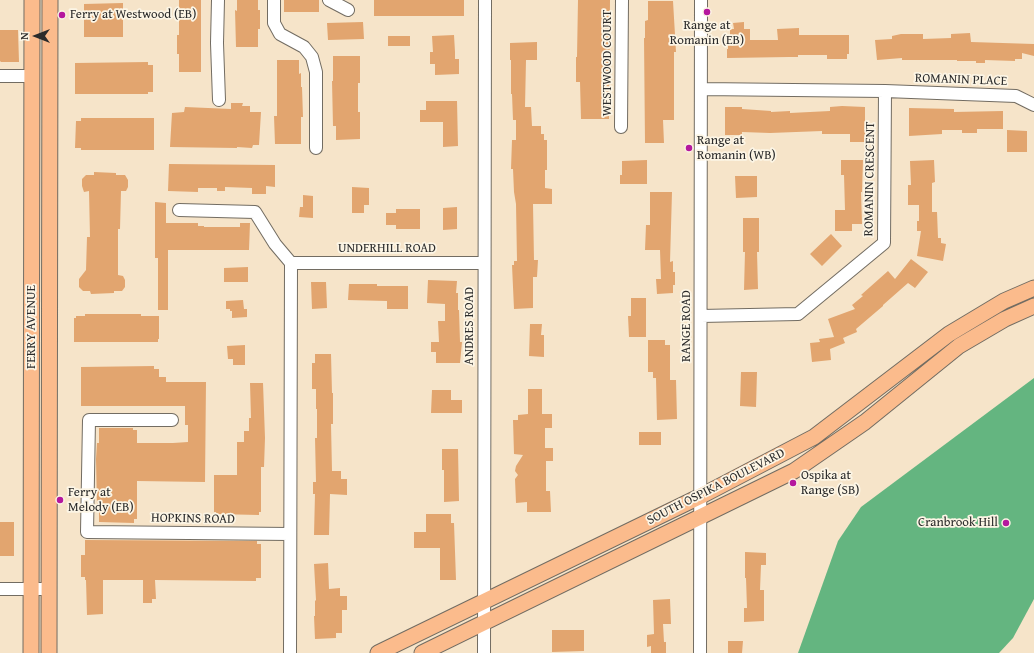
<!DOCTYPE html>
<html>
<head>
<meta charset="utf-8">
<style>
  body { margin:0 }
  #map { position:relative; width:1034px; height:653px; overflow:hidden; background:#f6e4c9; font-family:"Gentium Book Plus",serif }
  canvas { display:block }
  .north { position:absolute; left:16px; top:16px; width:40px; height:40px; -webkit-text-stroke:3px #fcf5e5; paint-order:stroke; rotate:270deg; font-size:11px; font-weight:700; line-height:16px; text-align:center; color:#2b2b2b }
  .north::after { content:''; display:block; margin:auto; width:14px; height:18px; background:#2b2b2b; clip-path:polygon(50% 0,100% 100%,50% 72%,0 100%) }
</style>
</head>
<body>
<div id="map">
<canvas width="1034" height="653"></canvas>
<div class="north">N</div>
</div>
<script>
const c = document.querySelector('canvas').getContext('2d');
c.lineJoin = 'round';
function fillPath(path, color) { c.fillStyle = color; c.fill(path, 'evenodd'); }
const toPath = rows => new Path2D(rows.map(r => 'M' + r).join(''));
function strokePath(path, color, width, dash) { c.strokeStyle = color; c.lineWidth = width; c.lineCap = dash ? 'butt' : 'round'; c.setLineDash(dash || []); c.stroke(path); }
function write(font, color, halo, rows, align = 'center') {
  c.font = font + ' "Gentium Book Plus",serif'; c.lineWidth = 3.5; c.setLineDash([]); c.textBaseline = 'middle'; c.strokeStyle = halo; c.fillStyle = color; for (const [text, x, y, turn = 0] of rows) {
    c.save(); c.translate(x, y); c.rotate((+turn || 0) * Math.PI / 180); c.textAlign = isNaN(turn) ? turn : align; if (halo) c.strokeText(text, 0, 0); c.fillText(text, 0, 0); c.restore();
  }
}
fillPath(toPath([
  [1034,378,1034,599,1013,638,999,653,798,653,838,541,861,507]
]), '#64b580');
fillPath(toPath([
  [179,0,201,0,201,72,179,72,179,54,177,54,177,35,179,35],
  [237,0,258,0,258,10,260,10,260,29,258,29,258,47,236,47,235,10,237,11],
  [284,0,319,0,319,12,284,12],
  [374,0,464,0,464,16,374,16],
  [578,0,610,0,609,119,581,119,580,82,576,82,576,57,577,57],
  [648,1,673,1,676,52,674,52,674,120,663,120,664,143,645,143,644,38,645,38,645,21,648,20],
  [123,3,123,37,84,37,84,4],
  [363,22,364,39,328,40,327,23],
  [744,22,744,29,750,29,750,40,778,40,777,29,799,28,799,35,849,35,849,54,847,54,847,59,827,59,827,55,798,55,798,57,789,57,727,58,727,49,728,49,728,40,730,40,730,29,734,29,733,23],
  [0,30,18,30,19,62,1,62,0,61],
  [970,33,971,42,1034,44,1034,56,1022,53,1022,59,1015,59,1015,61,985,60,985,63,976,63,976,61,957,61,957,60,902,60,902,58,877,60,875,40,892,39,892,36,901,34,923,34,923,39,951,38,951,34],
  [454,35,455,52,455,59,459,59,459,74,435,75,435,64,430,64,430,52,433,52,432,36],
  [388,36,410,36,410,46,388,46],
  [537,42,537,60,526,60,525,107,531,107,532,126,541,126,541,134,544,134,544,140,547,140,547,170,545,170,545,188,552,189,552,204,533,204,534,260,538,260,537,277,533,277,533,308,514,309,512,265,514,265,514,261,517,261,516,204,514,192,513,169,511,169,512,140,516,140,516,120,513,120,512,94,511,94,511,60,510,60,510,43],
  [333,56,360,56,360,83,358,83,358,112,360,112,360,139,336,140,336,126,333,126,332,81,333,81],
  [277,60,299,60,299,74,301,73,301,87,302,87,303,117,301,117,301,144,275,144,274,116,277,116],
  [148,62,148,65,153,65,153,92,148,92,148,94,75,94,75,63],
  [426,101,457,101,458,146,443,147,443,122,420,122,420,110,426,110],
  [231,103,243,103,242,106,250,106,250,112,261,112,259,145,253,145,252,148,237,147,237,148,170,147,172,113,184,112,185,107,231,109],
  [842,106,865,107,865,142,850,142,850,134,822,134,822,131,770,133,742,132,742,135,725,135,725,107,742,107,742,109,771,111,771,112,790,111,790,113,830,111,830,107],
  [909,108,954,109,954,112,1003,111,1003,129,977,129,977,133,962,133,962,130,942,130,942,134,909,136],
  [81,118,154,118,154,150,81,150,81,148,75,148,76,121,81,121],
  [1007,130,1027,131,1027,152,1007,152],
  [647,160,647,184,620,184,620,175,622,175,622,161],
  [841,160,863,160,862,192,861,192,862,224,852,224,852,231,835,231,835,210,845,210,844,175,841,175],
  [934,160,935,182,932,183,932,212,937,212,938,238,941,238,941,243,946,244,943,261,917,256,921,231,917,231,917,221,919,221,919,205,908,205,908,185,911,185,910,161],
  [169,164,275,165,275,187,266,186,266,194,252,194,252,188,225,187,225,191,217,191,217,188,198,188,198,192,168,191],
  [94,172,116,173,116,175,125,175,128,180,128,187,126,191,121,191,120,229,118,229,118,275,123,276,125,280,125,287,122,291,114,291,114,293,91,294,90,291,83,291,79,287,79,279,86,270,87,237,90,237,89,191,84,192,82,186,82,179,86,175,94,175],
  [735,176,757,176,757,197,736,198],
  [352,187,369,188,369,205,364,205,364,213,352,213],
  [650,192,672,192,670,262,673,261,673,272,675,272,675,285,673,285,673,293,657,294,656,279,661,279,660,250,645,250,646,225,650,225],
  [303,195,313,196,313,218,299,217,300,207,303,207],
  [155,202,166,203,166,223,198,223,198,226,204,226,204,227,240,227,240,223,250,223,249,250,168,250,168,310,158,310,158,258,155,258],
  [457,207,457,229,443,230,443,208],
  [396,209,420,209,420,229,396,229,396,225,386,225,386,213,396,213],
  [743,218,759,218,759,252,757,252,758,289,744,290,745,252,743,252],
  [831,234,842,246,822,266,810,254],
  [911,259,928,272,915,288,908,283,883,305,883,306,856,329,857,332,843,338,845,343,830,349,831,360,812,362,810,343,820,342,819,339,834,337,828,319,855,309,852,305,863,296,861,295,888,271,895,279],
  [248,267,248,282,224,282,224,268],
  [428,280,457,281,456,293,458,293,458,310,459,310,460,342,462,342,460,363,436,363,436,352,431,352,431,342,439,342,438,321,445,321,445,304,427,303],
  [311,282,326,282,327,308,312,309],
  [349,284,377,284,377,286,408,286,408,309,387,309,387,301,348,300],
  [631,298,646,298,646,337,629,337,628,316,631,316],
  [243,300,244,309,247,309,247,317,232,318,232,311,230,311,230,309,226,309,226,301],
  [85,314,141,314,141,316,159,316,159,339,158,339,158,342,74,342,74,318,76,318,76,316,85,316],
  [530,324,542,324,541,335,544,335,544,357,529,356],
  [648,340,665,340,665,345,670,345,670,380,676,380,677,419,657,420,656,378,653,378,653,372,648,372],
  [245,345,245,365,233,365,233,359,228,359,227,346],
  [315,354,331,354,332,393,333,393,333,424,331,424,332,471,341,471,341,479,347,479,347,495,330,494,329,535,314,535,315,494,313,494,313,482,316,482,315,438,317,438,317,409,316,409,316,389,312,389,312,363,315,363],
  [154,366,154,369,159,369,159,377,166,377,166,382,206,382,205,482,137,481,137,519,134,519,134,523,99,522,99,506,97,506,96,459,97,443,99,443,99,428,133,428,133,430,137,430,137,443,173,443,188,442,188,425,185,425,185,406,81,406,81,367],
  [741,372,757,372,756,407,740,406],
  [250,383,263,383,265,438,264,467,261,467,261,512,259,512,259,515,216,514,216,512,214,512,214,475,237,475,237,442,244,442,244,431,249,431,249,418,251,418],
  [528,389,542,389,542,414,552,414,552,428,545,428,545,448,553,448,553,461,546,461,546,491,550,491,551,512,527,512,527,502,516,503,515,479,518,475,515,471,516,466,523,455,514,454,513,420,518,420,518,415,528,414],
  [432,390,451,390,451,400,462,400,462,413,431,413],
  [639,432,661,432,661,445,639,445],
  [442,449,458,449,459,501,444,502,444,470,442,470],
  [426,514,451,514,451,523,454,523,456,580,440,580,440,548,414,548,414,532,426,532],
  [0,522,14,522,14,556,0,556],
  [85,540,257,541,257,544,261,544,261,578,256,578,256,581,155,580,156,599,152,599,152,603,143,603,143,580,103,580,103,614,87,615,86,580,85,580,85,577,81,577,81,555,85,555],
  [745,552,766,553,766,565,761,565,760,590,764,590,764,621,744,622,744,608,747,608,746,578,745,578],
  [328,563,329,589,340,588,340,596,347,596,347,610,342,610,342,633,336,633,336,638,315,639,314,616,315,616,315,601,316,600,314,564],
  [670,599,671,624,663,624,664,642,666,642,666,653,651,653,651,646,647,647,647,635,654,634,653,600],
  [552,630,584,630,584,651,552,652],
  [728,641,743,641,742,653,728,653]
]), '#e2a56f');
const minor = toPath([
  [218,0,217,43,219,100],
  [274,0,274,23,280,34,304,47,312,57,316,72,316,148],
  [329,0,348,10],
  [0,76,32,76],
  [701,89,885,91,1016,96,1034,105],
  [621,127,622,0],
  [179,210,255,212,275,244,291,263],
  [291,263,484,263],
  [701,316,798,314,884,243,885,91],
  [172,420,89,420,87,532,290,534],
  [0,589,49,589],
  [290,653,291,263],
  [484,653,485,0],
  [700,653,701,0]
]);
const major = toPath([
  [31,653,32,0],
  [49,653,50,0],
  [378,653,701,496,814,437,949,334,1004,301,1034,288],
  [422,653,794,471,865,422,959,346,1005,319,1034,306]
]);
strokePath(minor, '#726c62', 14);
strokePath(major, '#726c62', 17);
strokePath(minor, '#fff', 12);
strokePath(major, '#fbbb8c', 15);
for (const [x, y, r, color] of [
  [707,12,4,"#b5179e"],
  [62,15,4,"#b5179e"],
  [689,148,4,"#b5179e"],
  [793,483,4,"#b5179e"],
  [60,500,4,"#b5179e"],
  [1006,523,4,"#b5179e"]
]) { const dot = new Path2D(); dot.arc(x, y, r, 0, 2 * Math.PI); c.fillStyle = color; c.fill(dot); strokePath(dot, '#fcf5e5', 1.5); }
write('13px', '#2b2b2b', '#fcf5e5', [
  ["Ferry at Westwood (EB)",70,15],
  ["Range at",707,26,"center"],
  ["Romanin (EB)",707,41,"center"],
  ["Range at",697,141],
  ["Romanin (WB)",697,156],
  ["Ospika at",801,476],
  ["Range (SB)",801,491],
  ["Ferry at",68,493],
  ["Melody (EB)",68,508],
  ["Cranbrook Hill",998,523,"right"]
], 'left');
write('13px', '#2b2b2b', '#fcf5e5', [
  ["WESTWOOD COURT",608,63,-90],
  ["ROMANIN PLACE",961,80,2],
  ["ROMANIN CRESCENT",870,179,-89],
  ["UNDERHILL ROAD",387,249],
  ["ANDRES ROAD",470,326,-90],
  ["RANGE ROAD",687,326,-90],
  ["FERRY AVENUE",32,327,-90],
  ["SOUTH OSPIKA BOULEVARD",716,487,-27],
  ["HOPKINS ROAD",193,519,1]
]);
</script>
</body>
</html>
